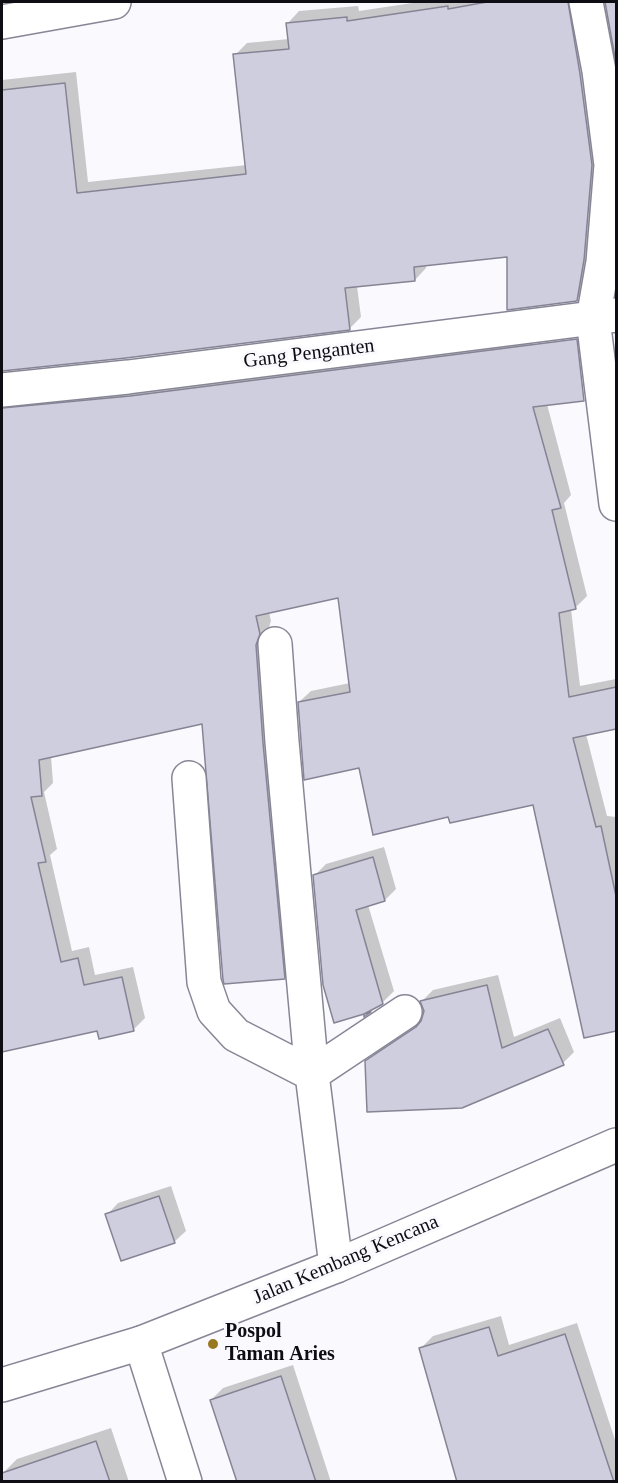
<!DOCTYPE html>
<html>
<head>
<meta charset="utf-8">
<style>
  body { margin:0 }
  #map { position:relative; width:618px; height:1483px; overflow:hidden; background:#faf9fd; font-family:Georgia,serif }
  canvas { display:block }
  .frame { position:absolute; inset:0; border:3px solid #0e0d13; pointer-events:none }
</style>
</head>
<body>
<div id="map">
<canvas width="618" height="1483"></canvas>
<div class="frame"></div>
</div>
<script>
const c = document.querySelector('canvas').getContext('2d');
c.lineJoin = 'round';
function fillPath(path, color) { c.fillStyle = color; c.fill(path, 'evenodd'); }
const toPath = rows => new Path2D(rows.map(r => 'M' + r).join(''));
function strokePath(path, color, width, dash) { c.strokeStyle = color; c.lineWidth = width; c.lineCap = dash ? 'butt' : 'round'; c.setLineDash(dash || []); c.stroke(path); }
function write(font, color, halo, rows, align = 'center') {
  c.font = font + ' Georgia,serif'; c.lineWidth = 6; c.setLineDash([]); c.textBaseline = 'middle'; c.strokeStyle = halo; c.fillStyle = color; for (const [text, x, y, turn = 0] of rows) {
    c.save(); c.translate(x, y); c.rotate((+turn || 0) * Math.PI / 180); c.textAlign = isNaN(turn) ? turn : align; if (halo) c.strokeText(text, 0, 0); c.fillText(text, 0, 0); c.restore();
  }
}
fillPath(toPath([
  [419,2,580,2,603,153,588,288,576,300,509,255,426,264,426,268,415,280,357,286,361,317,349,329,126,357,2,370,2,80,76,72,88,182,247,165,235,55,247,43,289,39,288,23,299,11,358,6,359,11],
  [607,2,616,2,616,55],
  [529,336,571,495,564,503,587,596,575,608,571,609,580,686,616,679,616,728,586,734,607,816,616,817,616,1030,585,1036,535,803,450,815,360,767,299,702,311,691,350,683,339,596,269,612,271,621,267,633,296,966,284,978,203,722,51,756,53,783,44,792,57,849,50,855,72,951,89,947,95,975,133,967,145,1018,133,1030,98,1029,2,1050,2,392],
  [384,847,396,889,385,900,368,905,394,991,382,1003,365,1014,314,876,326,864],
  [498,975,514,1037,560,1018,574,1052,563,1063,367,1062,378,1050,423,1020,425,1011,422,1001,433,990],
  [171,1186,186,1231,174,1242,107,1215,118,1203],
  [501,1316,509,1345,577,1323,616,1443,616,1482,459,1482,421,1348,433,1336],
  [293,1365,331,1482,238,1482,211,1400,223,1388],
  [111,1428,129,1482,6,1482,3,1473,17,1459]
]), '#0003');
const building = toPath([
  [487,2,568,2,580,74,592,165,584,260,577,301,507,310,507,257,414,267,415,281,345,288,350,330,126,358,2,371,2,90,65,83,77,193,246,174,233,54,289,49,286,23,347,17,347,21,448,6,448,9,487,2],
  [605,2,616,2,616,63,605,2],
  [577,339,584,401,533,407,561,508,552,510,576,609,559,613,569,697,616,687,616,729,573,738,596,827,601,826,616,896,616,1031,584,1038,533,805,450,823,448,817,373,835,359,768,304,780,298,702,350,692,338,598,256,616,260,634,256,645,263,743,285,979,224,984,223,980,202,724,39,760,42,796,31,797,46,862,38,863,61,962,78,958,84,985,122,977,134,1031,99,1039,97,1031,2,1052,2,408,130,396,577,339],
  [373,857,385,901,356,910,383,1004,364,1014,371,1012,364,1017,364,1014,334,1023,323,985,313,875,373,857],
  [487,985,502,1048,548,1029,564,1065,462,1108,367,1112,365,1061,416,1027,421,1021,424,1011,420,1001,487,985],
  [159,1196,175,1243,121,1261,105,1214,159,1196],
  [489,1327,498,1356,565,1334,614,1482,457,1482,419,1348,489,1327],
  [281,1376,316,1482,237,1482,210,1400,281,1376],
  [96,1441,110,1482,2,1482,2,1473,96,1441]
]);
fillPath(building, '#cfcedf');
strokePath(building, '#868494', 1.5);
const minor = toPath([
  [586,2,599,71,611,165,603,262,593,319,616,504],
  [2,390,128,377,616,315],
  [275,644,282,742,312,1074,336,1266],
  [189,778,204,982,214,1011,236,1035,312,1074],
  [312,1074,405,1012],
  [141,1343,185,1482]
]);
const primary = toPath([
  [2,22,114,2],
  [2,1385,141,1343,336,1266,616,1145]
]);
strokePath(minor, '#878696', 36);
strokePath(primary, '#878696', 36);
strokePath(minor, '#fff', 33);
strokePath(primary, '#fff', 33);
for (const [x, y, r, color] of [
  [213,1344,6,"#987821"]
]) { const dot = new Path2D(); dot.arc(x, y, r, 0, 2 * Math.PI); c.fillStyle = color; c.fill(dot); strokePath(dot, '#faf9fd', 2); }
write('20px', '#0e0d13', '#faf9fd', [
  ["Gang Penganten",309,354,-7],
  ["Jalan Kembang Kencana",346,1260,-23]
]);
write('bold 20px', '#0e0d13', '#faf9fd', [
  ["Pospol",225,1332],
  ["Taman Aries",225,1355]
], 'left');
</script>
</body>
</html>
